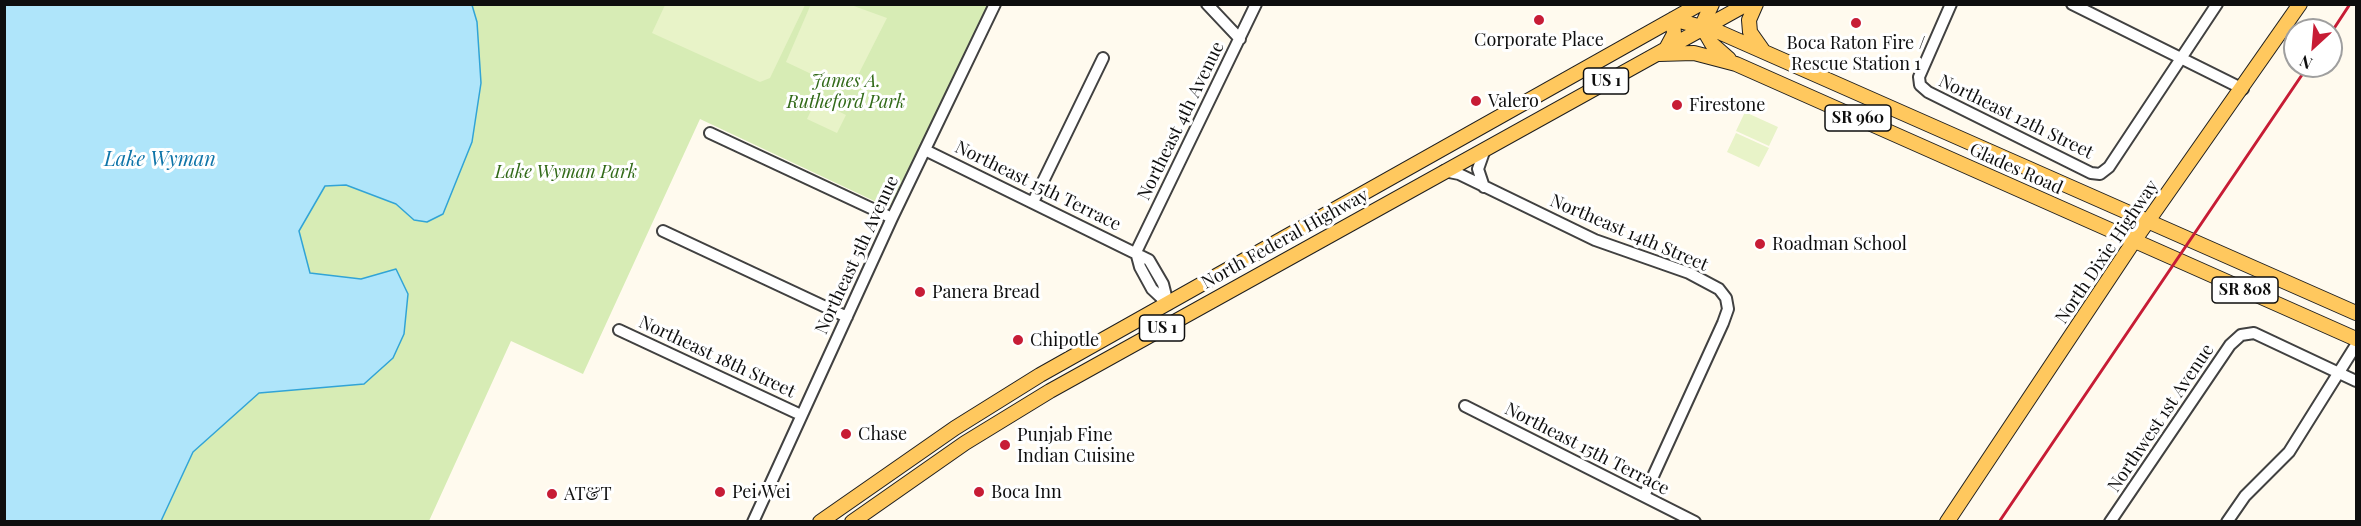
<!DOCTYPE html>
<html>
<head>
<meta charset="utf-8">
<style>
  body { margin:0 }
  #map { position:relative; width:2361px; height:526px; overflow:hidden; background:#fffaee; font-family:"Playfair Display",serif }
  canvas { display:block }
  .frame { position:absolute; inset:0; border:6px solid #0e0e0e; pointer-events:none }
  .north { position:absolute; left:2283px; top:18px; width:60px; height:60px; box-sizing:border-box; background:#fff; border:2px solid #9f9f9f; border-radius:50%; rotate:206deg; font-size:16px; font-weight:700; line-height:24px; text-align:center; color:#0e0e0e }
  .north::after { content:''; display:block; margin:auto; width:21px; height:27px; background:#c71c35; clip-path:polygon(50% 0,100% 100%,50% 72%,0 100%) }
</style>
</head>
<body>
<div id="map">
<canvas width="2361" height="526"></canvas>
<div class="frame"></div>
<div class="north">N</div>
</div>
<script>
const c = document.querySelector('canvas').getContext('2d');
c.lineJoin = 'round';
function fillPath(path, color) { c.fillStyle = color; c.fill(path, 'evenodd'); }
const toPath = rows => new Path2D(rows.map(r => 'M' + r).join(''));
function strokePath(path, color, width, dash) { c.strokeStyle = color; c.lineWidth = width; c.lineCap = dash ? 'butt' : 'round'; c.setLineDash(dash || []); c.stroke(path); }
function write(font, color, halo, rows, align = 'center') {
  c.font = font + ' "Playfair Display",serif'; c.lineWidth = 6; c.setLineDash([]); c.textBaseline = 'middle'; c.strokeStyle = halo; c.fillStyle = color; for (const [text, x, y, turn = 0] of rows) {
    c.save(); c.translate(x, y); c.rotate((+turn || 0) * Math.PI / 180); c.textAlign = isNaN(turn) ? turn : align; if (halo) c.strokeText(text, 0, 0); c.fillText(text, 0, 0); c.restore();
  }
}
fillPath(toPath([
  [472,5,989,5,890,206,885,206,700,119,583,374,511,341,429,521,161,522,193,452,259,393,364,384,361,279,310,273,299,231,324,186,346,185,396,204,414,220,472,142,481,83,477,22]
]), '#d7ecb5');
fillPath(toPath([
  [811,4,851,5,887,18,852,87,843,89,786,62],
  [665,5,665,4,805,5,770,78,760,82,652,33],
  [816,100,846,115,837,133,807,119],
  [1745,112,1778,127,1769,146,1736,131],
  [1736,133,1769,148,1759,167,1727,152]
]), '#e8f3c8');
const water = toPath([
  [472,5,477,22,481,83,472,142,443,214,427,222,414,220,396,204,346,185,325,186,299,231,310,273,361,279,396,269,408,294,404,334,393,358,364,384,259,393,193,452,161,521,5,521,5,5,472,5]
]);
fillPath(water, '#afe5fa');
strokePath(water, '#31a4d6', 1.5);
const minor = toPath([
  [1207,4,1240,39],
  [1951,4,1919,77,1920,85,1928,92,2091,173,2100,174,2109,167,2217,4],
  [2072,4,2243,89],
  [710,133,892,218],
  [925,150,1149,260,1163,284,1168,304],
  [1444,171,1459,174,1595,240,1689,273,1719,289,1726,298,1728,309,1723,323,1644,496],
  [1484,187,1478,169,1485,149],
  [1033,202,1103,58],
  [663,231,847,317],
  [1136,252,1256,4],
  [1136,252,1140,267,1152,289,1168,304],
  [619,330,801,415],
  [1465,406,1695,522],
  [753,522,892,218,995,4],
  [2110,522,2230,345,2241,335,2254,333,2356,381],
  [2227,522,2245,496,2289,452,2356,345]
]);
const major = toPath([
  [1712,4,1704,21,1705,32,1712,44,1729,59],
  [1756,4,1749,20,1750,32,1762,49],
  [1667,47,1674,34,1673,19,1719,32,2356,313],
  [1659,54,1694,53,1736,64,2356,339],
  [820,522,955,428,1040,375,1700,4],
  [852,522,965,443,1050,391,1747,4],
  [1947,522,2134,241,2300,4]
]);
strokePath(minor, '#414141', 14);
strokePath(major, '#1f1f1f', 16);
strokePath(minor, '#fff', 10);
strokePath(major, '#ffc85e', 14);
strokePath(toPath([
  [2331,33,2350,4],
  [1999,522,2308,66]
]), '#c71c35', 3);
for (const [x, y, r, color] of [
  [1539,20,6,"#c71c35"],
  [1856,23,6,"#c71c35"],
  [1476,101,6,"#c71c35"],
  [1677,105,6,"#c71c35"],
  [1760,244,6,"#c71c35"],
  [920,292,6,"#c71c35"],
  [1018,340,6,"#c71c35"],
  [846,434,6,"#c71c35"],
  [1005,445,6,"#c71c35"],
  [720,492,6,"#c71c35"],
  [979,492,6,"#c71c35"],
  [552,494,6,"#c71c35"]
]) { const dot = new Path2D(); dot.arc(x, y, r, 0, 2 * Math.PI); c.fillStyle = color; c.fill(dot); strokePath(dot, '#fff', 2); }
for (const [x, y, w] of [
  [1606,81,45],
  [1858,118,66],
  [2245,290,66],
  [1162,328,45]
]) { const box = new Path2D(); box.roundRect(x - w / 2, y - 13, w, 26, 4.5); c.fillStyle = '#fff'; c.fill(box); strokePath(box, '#0e0e0e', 1.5); }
write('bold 16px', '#0e0e0e', null, [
  ["US 1",1606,81],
  ["SR 960",1858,118],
  ["SR 808",2245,290],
  ["US 1",1162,328]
]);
write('18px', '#0e0e0e', '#fff', [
  ["Corporate Place",1539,40,"center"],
  ["Boca Raton Fire /",1856,43,"center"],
  ["Rescue Station 1",1856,64,"center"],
  ["Valero",1488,101],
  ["Firestone",1689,105],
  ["Roadman School",1772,244],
  ["Panera Bread",932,292],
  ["Chipotle",1030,340],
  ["Chase",858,434],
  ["Punjab Fine",1017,435],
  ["Indian Cuisine",1017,456],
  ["Pei Wei",732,492],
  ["Boca Inn",991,492],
  ["AT&T",564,494]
], 'left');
write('italic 18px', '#326a19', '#fff', [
  ["James A.",846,81],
  ["Rutheford Park",846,102],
  ["Lake Wyman Park",566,172]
]);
write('18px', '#0e0e0e', '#fff', [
  ["Northeast 12th Street",2016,117,26],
  ["Northeast 4th Avenue",1181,121,-64],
  ["Glades Road",2016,169,24],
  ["Northeast 15th Terrace",1038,186,26],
  ["Northeast 14th Street",1629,233,23],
  ["North Federal Highway",1285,239,-29],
  ["North Dixie Highway",2107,252,-56],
  ["Northeast 5th Avenue",857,255,-65],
  ["Northeast 18th Street",717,357,25],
  ["Northwest 1st Avenue",2161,418,-56],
  ["Northeast 15th Terrace",1587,449,27]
]);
write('italic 20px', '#0e74a8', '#fff', [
  ["Lake Wyman",160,160]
]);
</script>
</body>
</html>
